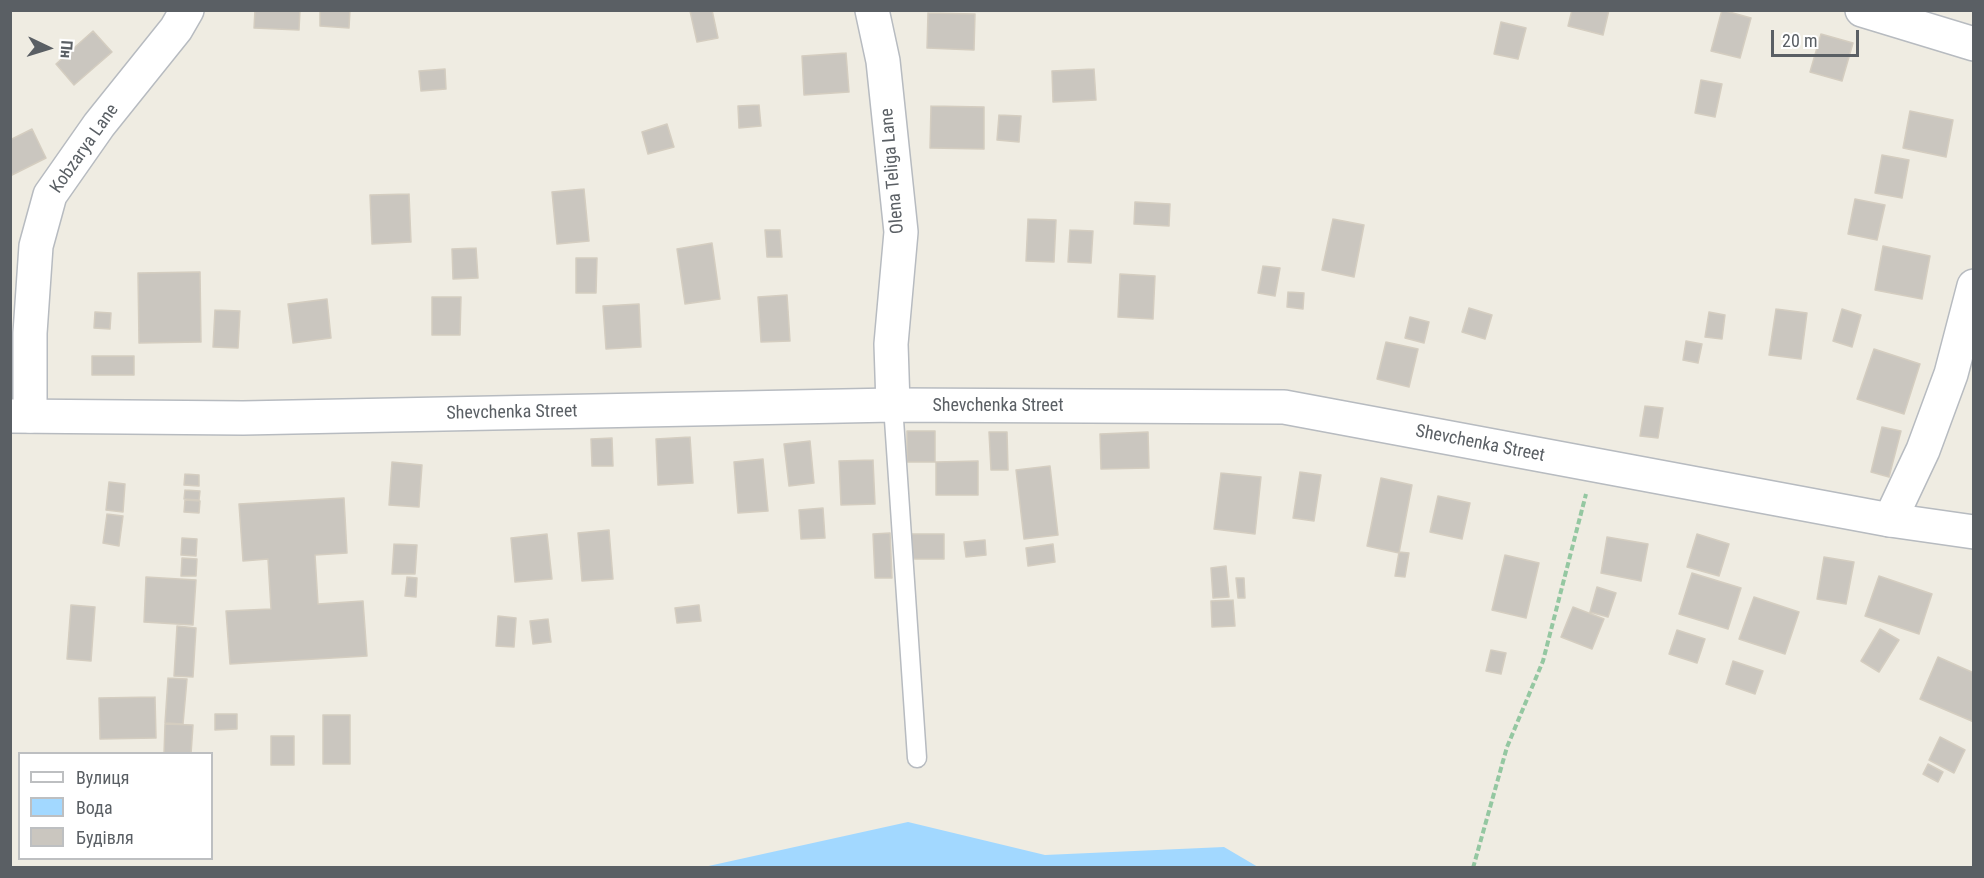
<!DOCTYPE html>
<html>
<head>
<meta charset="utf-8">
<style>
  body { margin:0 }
  #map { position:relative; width:1984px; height:878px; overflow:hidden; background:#efece2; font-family:"Roboto Condensed",sans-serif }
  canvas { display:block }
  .frame { position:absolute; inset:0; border:12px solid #5a5f64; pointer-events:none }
  .legend { position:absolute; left:18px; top:752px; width:195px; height:108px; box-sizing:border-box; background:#fff; border:2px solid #bdbfc1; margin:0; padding:8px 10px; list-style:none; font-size:18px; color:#5a5f64 }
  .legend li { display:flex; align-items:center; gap:12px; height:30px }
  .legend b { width:30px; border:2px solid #bdbfc1 }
  .north { position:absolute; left:18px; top:18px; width:60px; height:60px; -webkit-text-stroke:4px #fff; paint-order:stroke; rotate:94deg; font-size:16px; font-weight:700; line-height:24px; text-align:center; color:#5a5f64 }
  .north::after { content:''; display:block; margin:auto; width:21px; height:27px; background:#5a5f64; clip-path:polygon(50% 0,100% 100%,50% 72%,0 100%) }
  .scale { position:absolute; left:1771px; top:30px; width:88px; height:27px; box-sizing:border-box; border:3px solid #5a5f64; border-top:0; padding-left:8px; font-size:18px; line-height:21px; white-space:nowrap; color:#5a5f64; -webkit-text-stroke:4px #fff; paint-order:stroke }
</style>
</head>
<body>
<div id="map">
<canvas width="1984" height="878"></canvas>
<div class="frame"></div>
<ul class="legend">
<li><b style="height:8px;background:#fff"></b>Вулиця</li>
<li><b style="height:16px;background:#a2d8ff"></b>Вода</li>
<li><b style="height:16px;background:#cac6bf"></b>Будівля</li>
</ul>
<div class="north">Пн</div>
<div class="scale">20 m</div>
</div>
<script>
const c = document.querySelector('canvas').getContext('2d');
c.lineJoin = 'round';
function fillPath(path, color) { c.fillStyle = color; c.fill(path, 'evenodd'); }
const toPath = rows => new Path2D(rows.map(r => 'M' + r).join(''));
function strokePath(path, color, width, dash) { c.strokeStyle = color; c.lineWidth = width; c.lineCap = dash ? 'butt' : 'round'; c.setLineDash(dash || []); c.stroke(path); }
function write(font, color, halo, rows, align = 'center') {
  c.font = font + ' "Roboto Condensed",sans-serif'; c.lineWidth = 6; c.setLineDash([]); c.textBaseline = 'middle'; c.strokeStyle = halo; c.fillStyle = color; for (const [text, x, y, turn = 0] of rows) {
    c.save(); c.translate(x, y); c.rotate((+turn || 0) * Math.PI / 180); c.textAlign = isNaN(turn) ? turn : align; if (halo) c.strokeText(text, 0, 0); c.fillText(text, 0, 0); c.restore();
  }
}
fillPath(toPath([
  [908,822,1045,855,1224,847,1258,867,704,867]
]), '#a2d8ff');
const building = toPath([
  [255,10,300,10,299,30,254,28,255,10],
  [320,10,350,10,349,28,320,26,320,10],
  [712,10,718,38,697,42,690,11,712,10],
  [1572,10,1609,10,1603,35,1568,26,1572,10],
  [1722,10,1751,18,1740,58,1711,51,1722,10],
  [928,13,975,14,974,50,927,48,928,13],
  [1501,22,1526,28,1518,59,1494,54,1501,22],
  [93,31,112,52,74,85,56,64,93,31],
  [1821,34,1853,43,1842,81,1810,72,1821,34],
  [846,53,849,92,804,95,802,56,846,53],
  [445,69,446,89,421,91,419,71,445,69],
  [1094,69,1096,100,1053,102,1052,71,1094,69],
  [1701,80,1722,84,1715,117,1695,113,1701,80],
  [759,105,761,126,739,128,738,106,759,105],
  [931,106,984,107,984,149,930,148,931,106],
  [1910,111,1953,120,1946,157,1903,148,1910,111],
  [999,115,1021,116,1019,142,997,140,999,115],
  [667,124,674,147,648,154,642,132,667,124],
  [32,129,46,158,10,176,10,140,32,129],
  [1882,155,1909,160,1902,198,1875,193,1882,155],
  [584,189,589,241,557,244,552,192,584,189],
  [409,194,411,242,372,244,370,195,409,194],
  [1855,199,1885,205,1877,240,1848,234,1855,199],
  [1135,202,1170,204,1169,226,1134,224,1135,202],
  [1028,219,1056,220,1054,262,1026,261,1028,219],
  [1333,219,1364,225,1354,277,1322,270,1333,219],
  [765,230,780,230,782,257,767,257,765,230],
  [1070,230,1093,231,1091,263,1068,262,1070,230],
  [712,243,720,299,685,304,677,249,712,243],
  [1883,246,1930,256,1922,299,1875,290,1883,246],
  [476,248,478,278,453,279,452,249,476,248],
  [576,258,597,258,596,293,576,293,576,258],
  [1263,266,1280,268,1275,296,1258,293,1263,266],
  [200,272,201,342,139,343,138,273,200,272],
  [1120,274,1155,276,1153,319,1118,317,1120,274],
  [1288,292,1304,293,1303,309,1287,307,1288,292],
  [787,295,790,341,761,342,758,297,787,295],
  [432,297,461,297,460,335,432,335,432,297],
  [327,299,331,338,293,343,288,304,327,299],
  [639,304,641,347,606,349,603,306,639,304],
  [1469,308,1492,315,1485,339,1462,332,1469,308],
  [1776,309,1807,313,1801,359,1769,355,1776,309],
  [1842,309,1861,315,1852,347,1833,341,1842,309],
  [215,310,240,311,238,348,213,347,215,310],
  [95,312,111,313,110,329,94,328,95,312],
  [1709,312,1725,315,1722,339,1705,337,1709,312],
  [1410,317,1429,322,1424,343,1405,338,1410,317],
  [1686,341,1702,344,1698,363,1683,360,1686,341],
  [1386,342,1418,349,1409,387,1377,379,1386,342],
  [1874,349,1920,364,1904,414,1857,399,1874,349],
  [92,356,134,356,134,375,92,375,92,356],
  [1645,406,1663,408,1658,438,1640,436,1645,406],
  [1882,427,1901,431,1889,477,1871,472,1882,427],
  [907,431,935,431,935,462,907,462,907,431],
  [989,432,1007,432,1008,470,991,470,989,432],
  [1148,432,1149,468,1101,469,1100,434,1148,432],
  [690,437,693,483,658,485,656,439,690,437],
  [612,438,613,466,592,466,591,439,612,438],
  [810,441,814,483,789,486,784,444,810,441],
  [763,459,768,511,738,513,734,462,763,459],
  [873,460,875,504,841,505,839,461,873,460],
  [978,461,978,495,936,495,936,462,978,461],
  [392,462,422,465,419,507,389,505,392,462],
  [1050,466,1058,535,1024,539,1016,470,1050,466],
  [1300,472,1321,475,1314,521,1293,518,1300,472],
  [1221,473,1261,477,1255,534,1214,529,1221,473],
  [185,474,199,475,199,486,184,485,185,474],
  [1381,478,1412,485,1399,553,1367,546,1381,478],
  [109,482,125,484,123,512,106,510,109,482],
  [185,490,200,491,199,500,184,499,185,490],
  [1438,496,1470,503,1462,539,1430,532,1438,496],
  [344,498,347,553,315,555,318,604,363,601,367,656,230,664,226,611,271,609,268,559,243,561,239,504,344,498],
  [185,500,200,501,199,513,184,512,185,500],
  [823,508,825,538,801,539,799,510,823,508],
  [107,514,123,516,119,546,103,543,107,514],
  [609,530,613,579,582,581,578,533,609,530],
  [890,533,892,578,875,578,873,534,890,533],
  [547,534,552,579,515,582,511,538,547,534],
  [911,534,944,534,944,559,911,559,911,534],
  [1697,534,1729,544,1719,576,1687,567,1697,534],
  [1607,537,1648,544,1641,581,1601,573,1607,537],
  [182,538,197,539,196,556,181,555,182,538],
  [985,540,986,555,966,557,964,542,985,540],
  [394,544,417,545,415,574,392,574,394,544],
  [1053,544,1055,562,1028,566,1026,548,1053,544],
  [1399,552,1409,553,1405,577,1395,576,1399,552],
  [1505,555,1539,563,1526,618,1492,610,1505,555],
  [1824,557,1854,562,1846,604,1817,599,1824,557],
  [182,558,197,559,196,576,181,576,182,558],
  [1226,566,1229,597,1213,598,1211,568,1226,566],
  [1692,573,1741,588,1728,629,1679,614,1692,573],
  [1879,576,1932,594,1919,634,1865,616,1879,576],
  [146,577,196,580,193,625,144,622,146,577],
  [407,577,417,578,416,597,405,596,407,577],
  [1236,578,1244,578,1245,598,1238,598,1236,578],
  [1597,587,1616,593,1608,617,1590,612,1597,587],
  [1754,597,1799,612,1785,654,1739,639,1754,597],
  [1233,600,1235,626,1212,627,1211,601,1233,600],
  [71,605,95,607,91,661,67,659,71,605],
  [699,605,701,621,677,623,675,608,699,605],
  [1573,607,1604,619,1592,649,1561,637,1573,607],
  [498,616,516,618,514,647,496,646,498,616],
  [548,619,551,642,533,644,530,621,548,619],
  [177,626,196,628,193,677,174,676,177,626],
  [1880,629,1899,640,1879,672,1861,661,1880,629],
  [1677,630,1705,639,1697,663,1669,654,1677,630],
  [1491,650,1506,653,1501,674,1486,671,1491,650],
  [1938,657,1974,673,1974,722,1920,699,1938,657],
  [1733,661,1763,671,1755,694,1726,684,1733,661],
  [168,678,187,679,183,724,165,723,168,678],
  [155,697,156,738,100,739,99,698,155,697],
  [215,714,237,714,237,729,215,730,215,714],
  [323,715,350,715,350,764,323,764,323,715],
  [165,724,193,725,191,754,164,754,165,724],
  [271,736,294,736,294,765,271,765,271,736],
  [1940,737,1965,750,1954,773,1929,760,1940,737],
  [1928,764,1943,772,1938,782,1923,774,1928,764]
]);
fillPath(building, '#cac6bf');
strokePath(building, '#d4cdc0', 1.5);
const service = toPath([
  [893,405,917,758]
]);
const minor = toPath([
  [872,10,883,61,901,232,891,344,893,405],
  [1862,10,1974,44],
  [30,416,30,333,36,246,50,195,99,125,176,29,187,10],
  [1890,520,1923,450,1951,374,1974,286]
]);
const tertiary = toPath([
  [10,416,243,418,893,405,1284,407,1890,520,1974,532]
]);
strokePath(service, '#b7bbc0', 21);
strokePath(minor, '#b7bbc0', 36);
strokePath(tertiary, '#b7bbc0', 36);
strokePath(toPath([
  [1473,868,1507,747,1543,661,1586,494]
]), '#94c7a1', 4, [6, 3]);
strokePath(service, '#fff', 18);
strokePath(minor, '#fff', 33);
strokePath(tertiary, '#fff', 33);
write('18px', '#5a5f64', '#fff', [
  ["Kobzarya Lane",85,149,-55],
  ["Olena Teliga Lane",893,171,-95],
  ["Shevchenka Street",998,406],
  ["Shevchenka Street",512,413,-1],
  ["Shevchenka Street",1480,444,11]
]);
</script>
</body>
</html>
